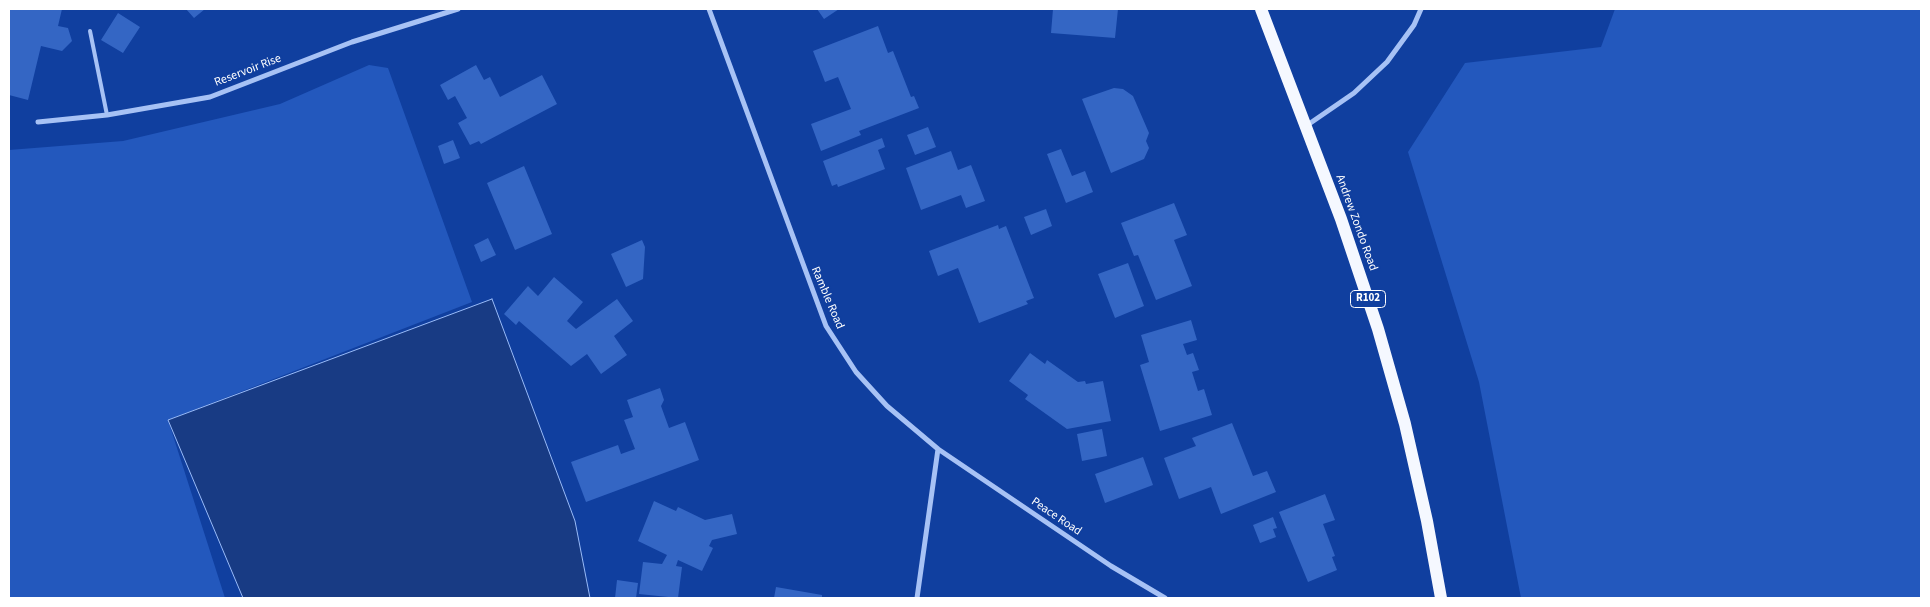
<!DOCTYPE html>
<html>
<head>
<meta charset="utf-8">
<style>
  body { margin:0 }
  #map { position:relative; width:1930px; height:607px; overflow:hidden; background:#103f9f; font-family:"Source Sans 3",sans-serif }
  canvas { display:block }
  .frame { position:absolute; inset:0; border:10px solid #fff; pointer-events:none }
</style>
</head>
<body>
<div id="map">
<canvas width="1930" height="607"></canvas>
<div class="frame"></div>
</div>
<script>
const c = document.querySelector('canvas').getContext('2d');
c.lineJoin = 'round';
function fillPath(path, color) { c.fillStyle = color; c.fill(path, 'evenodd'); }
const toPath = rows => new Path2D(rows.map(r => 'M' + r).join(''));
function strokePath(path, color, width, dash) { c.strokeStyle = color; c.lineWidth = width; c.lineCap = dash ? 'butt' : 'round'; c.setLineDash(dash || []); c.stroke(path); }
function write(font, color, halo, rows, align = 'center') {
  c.font = font + ' "Source Sans 3",sans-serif'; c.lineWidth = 4; c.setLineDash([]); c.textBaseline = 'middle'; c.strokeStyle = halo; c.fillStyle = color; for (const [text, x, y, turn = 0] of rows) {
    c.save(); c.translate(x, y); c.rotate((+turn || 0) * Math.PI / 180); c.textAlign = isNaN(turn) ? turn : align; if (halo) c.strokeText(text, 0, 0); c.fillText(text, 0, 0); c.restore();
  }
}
fillPath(toPath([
  [1615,9,1921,9,1921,598,1521,598,1479,382,1408,152,1465,63,1601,47],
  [369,65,388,68,472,302,168,420,225,598,9,598,9,150,123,141,280,104]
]), '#2358bd');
const water = toPath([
  [492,299,575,521,590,598,243,598,168,420,492,299]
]);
fillPath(water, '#183b84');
strokePath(water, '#99bbf8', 1);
fillPath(toPath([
  [9,9,62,9,58,26,68,28,72,41,62,51,41,46,28,100,9,95],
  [186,9,205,9,194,18],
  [817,9,839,9,824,19],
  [1053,9,1118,9,1115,38,1051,33],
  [118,13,140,27,123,53,101,40],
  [878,26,888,53,893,51,911,97,914,96,919,108,859,131,861,135,821,151,811,124,851,109,838,77,825,82,813,51],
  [476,65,484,80,490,77,500,97,542,75,557,104,481,144,479,141,470,145,458,123,467,118,455,96,448,100,440,85],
  [1114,88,1123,89,1133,96,1149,133,1146,141,1149,148,1144,159,1111,173,1082,99],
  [928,127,936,147,915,155,907,135],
  [882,138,885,147,878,150,885,169,838,187,837,184,832,186,823,161],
  [453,140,460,158,444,164,438,146],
  [1061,149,1072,176,1085,171,1093,192,1066,203,1047,154],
  [951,151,958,170,971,165,985,201,966,208,961,195,921,210,906,168],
  [524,166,552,234,515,250,487,183],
  [1174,203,1187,235,1174,240,1192,286,1156,300,1138,255,1134,256,1121,223],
  [1046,209,1052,226,1031,235,1024,217],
  [998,225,999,229,1006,226,1034,298,1026,301,1028,304,979,323,958,268,938,276,929,251],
  [488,238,496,255,481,262,474,245],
  [642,240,645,247,643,279,626,287,611,254],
  [1128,263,1144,306,1115,318,1098,274],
  [554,277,583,302,567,321,576,329,617,299,633,321,614,336,627,355,601,374,587,354,571,366,519,321,516,325,504,314,528,286,538,296],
  [1191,320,1197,340,1183,344,1187,355,1193,353,1199,370,1192,372,1198,391,1204,389,1212,415,1160,431,1140,365,1149,362,1141,335],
  [1030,353,1045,364,1047,360,1078,382,1085,381,1086,384,1103,381,1111,421,1067,429,1025,399,1028,395,1009,381],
  [660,388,664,400,661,406,669,428,685,422,699,460,586,502,571,462,618,445,621,454,635,449,624,420,633,417,627,400],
  [1232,423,1253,476,1267,471,1276,492,1221,514,1211,487,1179,499,1164,458,1196,446,1192,438],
  [1102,429,1107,456,1082,461,1077,434],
  [1143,457,1153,485,1105,503,1095,474],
  [1325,494,1335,520,1323,524,1335,556,1332,557,1337,570,1308,582,1279,512],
  [654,501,676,511,678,507,705,520,732,514,737,534,712,540,709,546,713,548,702,571,678,560,676,566,682,567,678,598,639,594,643,562,662,564,667,555,638,541],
  [1273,517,1277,528,1273,529,1276,537,1260,543,1253,525],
  [617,580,638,583,636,598,615,598],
  [776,587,822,595,822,598,774,598]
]), '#3466c4');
strokePath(toPath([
  [90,31,107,115]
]), '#a7c2f5', 4);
strokePath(toPath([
  [709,9,826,326,856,372,887,406,938,449,917,598],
  [38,122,107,115,210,97,352,42,458,9],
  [1306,126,1354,93,1387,62,1414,25,1421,9],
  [938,449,1111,566,1165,598]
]), '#a7c2f5', 5);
strokePath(toPath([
  [1261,9,1341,219,1378,329,1405,424,1427,521,1441,598]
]), '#f5f8ff', 12);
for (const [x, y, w] of [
  [1368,299,35]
]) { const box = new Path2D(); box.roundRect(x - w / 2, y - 8.5, w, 17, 4); c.fillStyle = '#103f9f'; c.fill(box); strokePath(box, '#fff', 1); }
write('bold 11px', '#fff', null, [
  ["R102",1368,299]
]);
write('12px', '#fff', '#103f9f', [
  ["Reservoir Rise",248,71,-21],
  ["Andrew Zondo Road",1356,223,70],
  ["Ramble Road",827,298,67],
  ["Peace Road",1056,517,34]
]);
</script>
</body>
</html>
